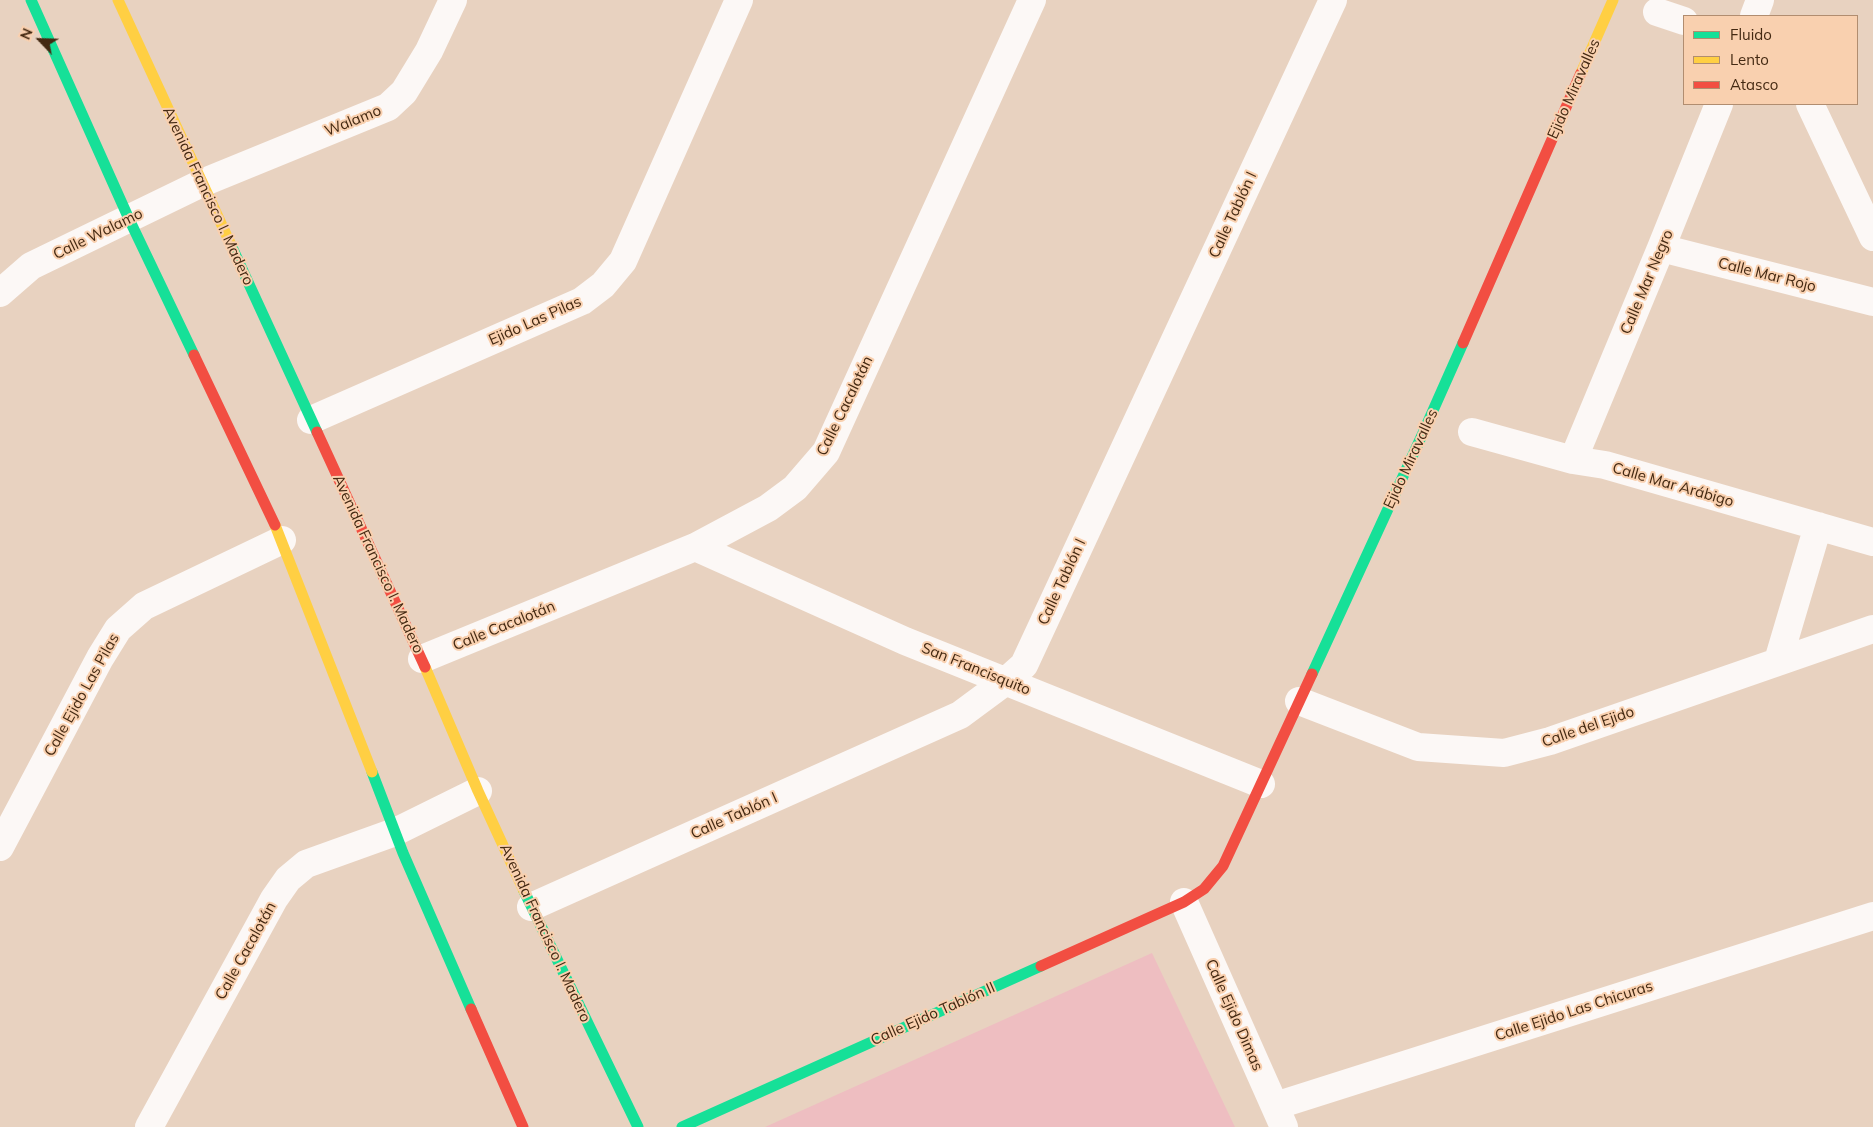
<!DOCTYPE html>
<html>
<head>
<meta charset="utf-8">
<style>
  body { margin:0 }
  #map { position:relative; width:1873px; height:1127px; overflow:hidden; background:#e8d2c0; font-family:Mulish,sans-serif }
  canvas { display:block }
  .legend { position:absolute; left:1683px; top:15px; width:175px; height:90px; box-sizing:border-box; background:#f9d0af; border:1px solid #b18d70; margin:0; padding:6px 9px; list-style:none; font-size:15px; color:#442912 }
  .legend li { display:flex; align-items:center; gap:10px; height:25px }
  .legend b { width:25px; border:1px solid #b18d70 }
  .north { position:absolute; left:15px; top:15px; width:50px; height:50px; -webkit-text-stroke:4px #f9d0af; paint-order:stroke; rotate:294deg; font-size:14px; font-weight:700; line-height:20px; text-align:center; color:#442912 }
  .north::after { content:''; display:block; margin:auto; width:18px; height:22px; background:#442912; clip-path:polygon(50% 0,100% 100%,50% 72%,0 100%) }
</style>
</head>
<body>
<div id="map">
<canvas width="1873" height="1127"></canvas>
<ul class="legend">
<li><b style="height:6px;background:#16e098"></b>Fluido</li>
<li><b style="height:6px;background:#ffcf43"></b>Lento</li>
<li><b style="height:6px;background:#f24e42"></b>Atasco</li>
</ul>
<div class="north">N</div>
</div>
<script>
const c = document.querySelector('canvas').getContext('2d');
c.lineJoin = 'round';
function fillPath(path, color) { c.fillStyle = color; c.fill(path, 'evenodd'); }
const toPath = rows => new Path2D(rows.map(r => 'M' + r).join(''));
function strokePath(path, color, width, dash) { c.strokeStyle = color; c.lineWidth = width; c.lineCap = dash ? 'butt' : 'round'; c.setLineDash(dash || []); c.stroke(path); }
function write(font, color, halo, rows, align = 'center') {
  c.font = font + ' Mulish,sans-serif'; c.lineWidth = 4; c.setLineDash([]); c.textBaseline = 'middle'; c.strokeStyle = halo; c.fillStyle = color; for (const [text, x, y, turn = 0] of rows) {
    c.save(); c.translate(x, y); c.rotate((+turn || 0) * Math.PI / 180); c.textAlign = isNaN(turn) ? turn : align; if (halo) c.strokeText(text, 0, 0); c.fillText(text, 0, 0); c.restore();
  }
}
fillPath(toPath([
  [1152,953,1235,1127,765,1127]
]), '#eebec1');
strokePath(toPath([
  [1657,12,1684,21],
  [1754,16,1760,0],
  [1810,104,1873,237],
  [1661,248,1873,302],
  [0,293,31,266,202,183,388,107,404,92,429,51,453,0],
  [311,420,582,301,603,285,623,261,739,0],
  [1472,432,1573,460,1605,465,1873,542],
  [1573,460,1661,248,1719,104],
  [695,547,905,641,1261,784],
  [422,659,695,547,768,508,795,488,826,452,1032,0],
  [1778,661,1818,526],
  [1299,701,1418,747,1504,753,1550,741,1873,629],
  [0,847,100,658,118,629,144,606,282,540],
  [1184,902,1284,1127],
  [531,907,960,715,1006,681,1024,665,1333,0],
  [1275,1106,1873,916],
  [149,1127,274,899,288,879,306,864,395,832,478,791]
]), '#fcf8f6', 28);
strokePath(toPath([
  [31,0,129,219,194,355],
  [231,245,317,432],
  [1312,674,1423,433,1463,343],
  [372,772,403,853,471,1009],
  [524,891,638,1127],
  [682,1127,1041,966]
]), '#16e098', 11);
strokePath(toPath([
  [118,0,231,245],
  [1581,73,1613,0],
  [275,525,372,772],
  [425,667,478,791,524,891]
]), '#ffcf43', 11);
strokePath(toPath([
  [1463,343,1581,73],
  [194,355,275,525],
  [317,432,425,667],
  [1041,966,1184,902,1204,889,1223,866,1312,674],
  [471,1009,523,1127]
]), '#f24e42', 11);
write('15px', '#442912', '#f9d0af', [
  ["Ejido Miravalles",1574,89,-66],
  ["Walamo",353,121,-22],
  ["Avenida Francisco I. Madero",208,196,65],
  ["Calle Tablón I",1233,215,-65],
  ["Calle Walamo",98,234,-26],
  ["Calle Mar Rojo",1767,275,14],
  ["Calle Mar Negro",1647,282,-67],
  ["Ejido Las Pilas",535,321,-24],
  ["Calle Cacalotán",845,406,-64],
  ["Ejido Miravalles",1411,459,-65],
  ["Calle Mar Arábigo",1673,485,16],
  ["Avenida Francisco I. Madero",378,564,65],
  ["Calle Tablón I",1062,582,-65],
  ["Calle Cacalotán",504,626,-22],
  ["San Francisquito",976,669,22],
  ["Calle Ejido Las Pilas",82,695,-61],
  ["Calle del Ejido",1588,727,-19],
  ["Calle Tablón I",734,816,-24],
  ["Avenida Francisco I. Madero",545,933,65],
  ["Calle Cacalotán",246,951,-61],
  ["Calle Ejido Las Chicuras",1574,1011,-18],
  ["Calle Ejido Tablón II",933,1014,-24],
  ["Calle Ejido Dimas",1234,1015,66]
]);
</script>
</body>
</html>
